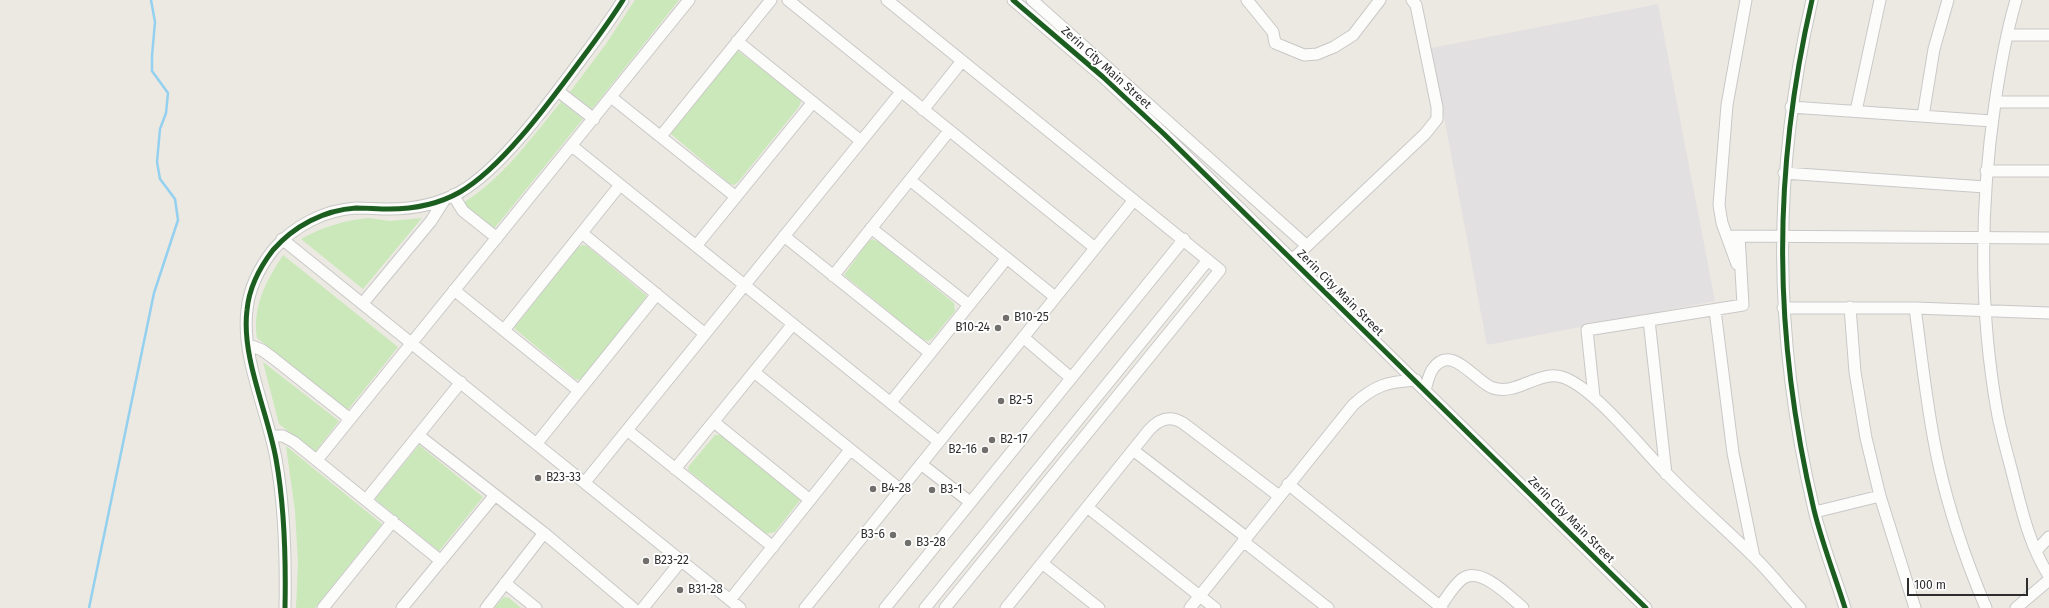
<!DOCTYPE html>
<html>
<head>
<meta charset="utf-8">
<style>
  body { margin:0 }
  #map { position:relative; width:2049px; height:608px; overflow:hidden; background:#ece9e2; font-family:"Fira Sans",sans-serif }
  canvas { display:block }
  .scale { position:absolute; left:1907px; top:578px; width:121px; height:18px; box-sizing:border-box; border:2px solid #2d2d2d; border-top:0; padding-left:5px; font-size:12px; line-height:14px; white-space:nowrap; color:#2d2d2d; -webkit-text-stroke:3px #fff; paint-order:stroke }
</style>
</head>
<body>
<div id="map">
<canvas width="2049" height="608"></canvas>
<div class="scale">100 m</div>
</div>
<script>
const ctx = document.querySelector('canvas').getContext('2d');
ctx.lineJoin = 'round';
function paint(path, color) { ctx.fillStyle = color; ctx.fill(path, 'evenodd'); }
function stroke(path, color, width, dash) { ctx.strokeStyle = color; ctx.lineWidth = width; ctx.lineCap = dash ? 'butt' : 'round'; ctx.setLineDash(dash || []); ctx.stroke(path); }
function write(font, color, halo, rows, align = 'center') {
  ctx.font = font + ' "Fira Sans",sans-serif'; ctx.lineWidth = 4; ctx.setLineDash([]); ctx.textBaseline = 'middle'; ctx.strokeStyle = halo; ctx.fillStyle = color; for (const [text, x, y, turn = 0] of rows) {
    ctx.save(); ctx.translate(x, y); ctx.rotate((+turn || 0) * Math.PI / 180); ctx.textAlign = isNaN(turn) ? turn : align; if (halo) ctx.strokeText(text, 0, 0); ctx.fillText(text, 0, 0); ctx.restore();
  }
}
paint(new Path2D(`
  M1658 4 1715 301 1487 345 1431 48Z`), '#e3e0e1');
paint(new Path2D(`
  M635 0H679L592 109 570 92 606 44Z
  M738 51 799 97 801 102 798 108 738 182 734 185 730 184 671 134V131L733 54Z
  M561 102 583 119 493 230 461 204C502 180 531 138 561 102Z
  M368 218 390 221 422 218 363 289 301 239C323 227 342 221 368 218Z
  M872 239 879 242 954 303 955 311 932 339 928 341 922 339 844 275 867 243Z
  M583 245 587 246 647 296 584 376 579 380 575 379 514 328 578 247Z
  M283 255 398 347 347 411 257 338C252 307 266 281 283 255Z
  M263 362 339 421 315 452 279 424Z
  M715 435H721L800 500 775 532 766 534 688 470 689 466Z
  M419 445 483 497 439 551 375 499Z
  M286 446 382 524 315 608H296L298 562 295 511Z
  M504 597 509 598 521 608H494Z`), '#cae8ba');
stroke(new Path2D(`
  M89 608 154 293 178 220 175 199 160 179 157 162 160 129 166 113 168 93 152 71V56L155 22 151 0`), '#94d0ef', 2.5);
const minor = new Path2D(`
  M788 0 1095 248
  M887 0 1220 270 945 608
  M1013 0 1103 77 1164 134 1646 608
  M1032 0 1306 245
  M1247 0 1273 32 1275 43 1304 55 1317 54 1334 47 1353 35 1380 0
  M1812 0C1772 174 1773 336 1814 510 1822 543 1835 576 1845 608
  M2016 0C2006 34 2000 68 1995 103 1980 206 1979 313 1998 416 2002 435 2007 453 2012 472 2021 507 2029 545 2049 576
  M2007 35H2049
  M737 41 861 141
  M558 91 594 119
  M611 97 736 197
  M1995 102H2049
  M1791 107 1992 121
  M923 110 962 61
  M1856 111 1880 0
  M1923 116 1934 49 1948 0
  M661 136 771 0
  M572 146 938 441
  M1986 171H2049
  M1784 173 1985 187
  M910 180 1055 297
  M453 195 463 211 497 238
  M871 228 969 305
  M582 233 705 334
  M784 236 930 353
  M1727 236 2049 238
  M282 239 740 608
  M696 246 813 102
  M1292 260 1425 134 1437 119V107L1416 5 1412 0
  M1737 264 1722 223 1719 205 1727 105 1746 0
  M833 276 949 131
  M454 290 579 391
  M363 303 431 221 445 199
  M1850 307 1855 372 1866 438 1880 496 1915 608
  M1783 308H1915L2049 313
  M1915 308C1922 359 1927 411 1938 461 1949 511 1966 561 1986 608
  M1715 310 1733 453 1754 557
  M1649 320 1666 474
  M504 330 620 185
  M1023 337 1071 378
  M249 345 262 350 273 358 350 419
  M754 372 901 490
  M1425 390C1427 383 1429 375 1432 370 1451 341 1475 382 1493 388 1518 396 1540 368 1565 378 1597 391 1640 447 1666 473 1694 502 1725 528 1753 556 1770 572 1784 591 1800 608
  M1594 397 1587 330 1743 305 1739 236
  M891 402 1007 258
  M714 422 810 500
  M627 430 773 547
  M418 435 544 533 633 608
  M271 436H283L294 442 441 561
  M537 443 657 294
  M1133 450 1246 537
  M317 460 689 0
  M921 464 970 502
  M675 469 793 324
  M585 482 901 92
  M1288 484 1442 608
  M366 500 461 382
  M1087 507 1215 608
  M1815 512 1880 496
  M1243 541 1328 608
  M2036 551 2049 537
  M1042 563 1099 608
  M505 583 536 608
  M730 600 850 450
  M285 608C286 558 285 509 276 459 268 413 241 357 247 310 249 288 260 267 273 250 294 226 324 210 356 208 367 208 378 209 389 209 413 209 439 204 460 192 502 168 551 100 580 61 595 41 610 21 623 0
  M323 608 393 521
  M402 608 495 495
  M486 608 544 533
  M643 608 681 561
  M805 608 1134 200
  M885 608 1184 239
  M925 608 1208 260
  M1006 608 1149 430C1159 419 1170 415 1183 423L1279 496
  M1190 608 1353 405C1375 385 1387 382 1416 380
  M1439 608C1446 599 1453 586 1462 579 1480 565 1510 597 1523 608
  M2016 608 2049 580`);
stroke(minor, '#c9c8c7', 13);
stroke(minor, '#fcfcfb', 11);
stroke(new Path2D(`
  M1013 0 1103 77 1164 134 1646 608
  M1812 0C1772 174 1773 336 1814 510 1822 543 1835 576 1845 608
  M285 608C286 558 285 509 276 459 268 413 241 357 247 310 249 288 260 267 273 250 294 226 324 210 356 208 367 208 378 209 389 209 413 209 439 204 460 192 502 168 551 100 580 61 595 41 610 21 623 0`), '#1b5e20', 5);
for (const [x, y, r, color] of [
  [1006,318,4,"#706f6c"],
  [998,328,4,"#706f6c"],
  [1001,401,4,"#706f6c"],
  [992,440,4,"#706f6c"],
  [985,450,4,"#706f6c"],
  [538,478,4,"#706f6c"],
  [873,489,4,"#706f6c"],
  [932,490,4,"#706f6c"],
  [893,535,4,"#706f6c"],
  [908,543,4,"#706f6c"],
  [646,561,4,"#706f6c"],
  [680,590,4,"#706f6c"]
]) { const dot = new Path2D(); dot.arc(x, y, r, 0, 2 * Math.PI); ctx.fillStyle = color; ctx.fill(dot); stroke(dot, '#fff', 1.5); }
write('12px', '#2d2d2d', '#fff', [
  ["Zerin City Main Street",1106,68,42],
  ["Zerin City Main Street",1340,293,45],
  ["Zerin City Main Street",1571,520,45]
]);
write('12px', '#2d2d2d', '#fff', [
  ["B10-25",1014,318],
  ["B10-24",990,328,"right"],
  ["B2-5",1009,401],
  ["B2-17",1000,440],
  ["B2-16",977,450,"right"],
  ["B23-33",546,478],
  ["B4-28",881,489],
  ["B3-1",940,490],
  ["B3-6",885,535,"right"],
  ["B3-28",916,543],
  ["B23-22",654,561],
  ["B31-28",688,590]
], 'left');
</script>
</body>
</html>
